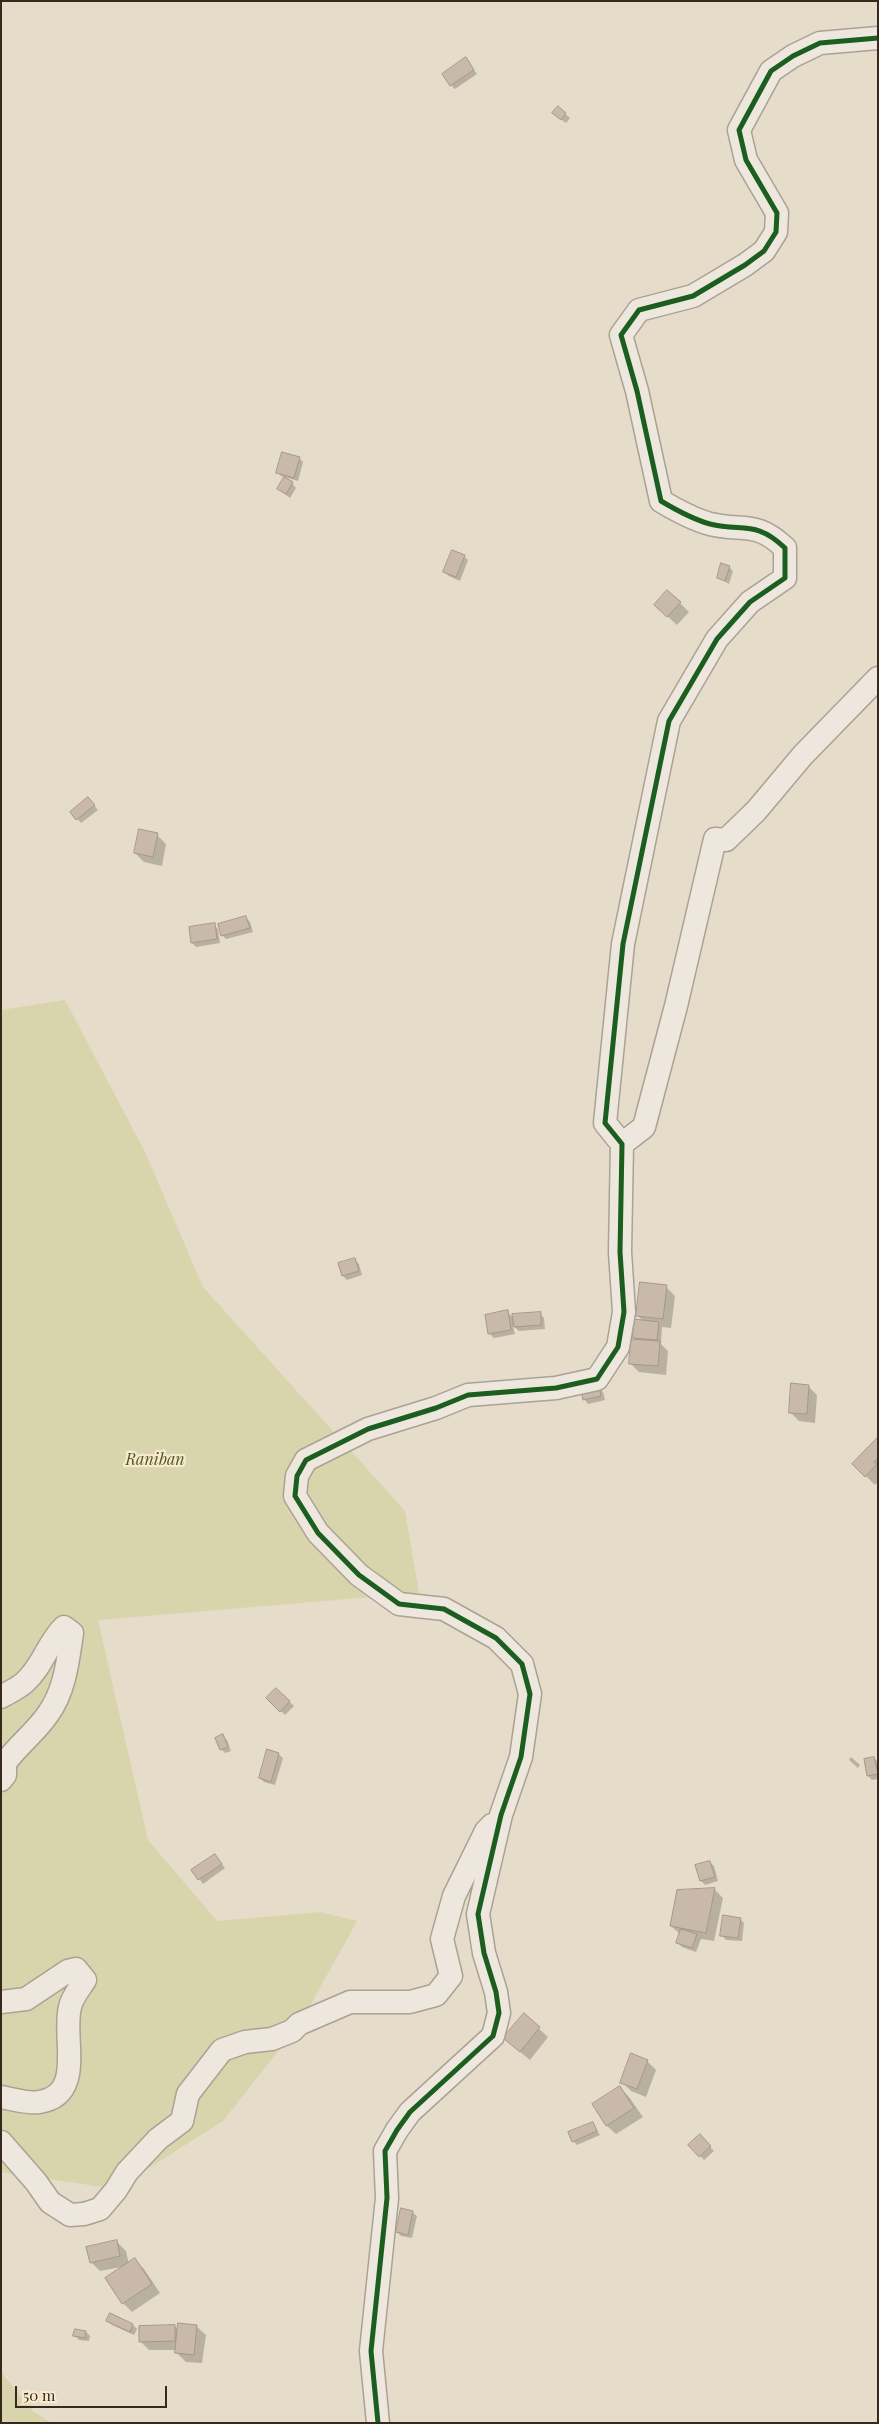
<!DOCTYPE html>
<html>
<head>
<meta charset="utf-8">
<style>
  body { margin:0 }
  #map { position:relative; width:879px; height:2424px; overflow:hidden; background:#e6dcca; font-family:"Playfair Display",serif }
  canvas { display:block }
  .frame { position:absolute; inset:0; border:2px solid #39281c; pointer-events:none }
  .scale { position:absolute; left:15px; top:2386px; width:152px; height:22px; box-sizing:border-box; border:2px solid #39281c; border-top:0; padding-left:6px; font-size:15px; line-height:18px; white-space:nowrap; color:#39281c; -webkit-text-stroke:4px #f8eacf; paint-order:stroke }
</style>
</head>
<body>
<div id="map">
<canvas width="879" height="2424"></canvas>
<div class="frame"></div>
<div class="scale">50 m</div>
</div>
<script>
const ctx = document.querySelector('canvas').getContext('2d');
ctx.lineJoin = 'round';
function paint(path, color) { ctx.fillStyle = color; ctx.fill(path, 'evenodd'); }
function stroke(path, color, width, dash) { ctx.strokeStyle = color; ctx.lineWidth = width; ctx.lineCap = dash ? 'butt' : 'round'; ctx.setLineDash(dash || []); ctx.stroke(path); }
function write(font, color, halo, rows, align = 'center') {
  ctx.font = font + ' "Playfair Display",serif'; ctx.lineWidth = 4.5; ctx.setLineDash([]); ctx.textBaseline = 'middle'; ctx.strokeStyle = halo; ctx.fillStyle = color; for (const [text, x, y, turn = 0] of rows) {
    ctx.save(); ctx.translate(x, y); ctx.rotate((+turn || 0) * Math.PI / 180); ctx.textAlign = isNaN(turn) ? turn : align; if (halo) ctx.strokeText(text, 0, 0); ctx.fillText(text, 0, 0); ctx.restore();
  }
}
paint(new Path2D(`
  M65 1000 145 1152 203 1287 405 1511 419 1593 98 1620 148 1840 217 1921 320 1912 357 1921 301 2022 223 2121 116 2189 1 2172V1010Z
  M1 2372 33 2411 51 2423H1Z`), '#d8d5ac');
paint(new Path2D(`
  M466 59 477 74 455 89 451 85Z
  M558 108 570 118 566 123 558 117Z
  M299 458 303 462 298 481 281 476 277 472Z
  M292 483 296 488 290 498 278 489Z
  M464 556 468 560 460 581 449 576 444 572Z
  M729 567 733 571 729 584 718 578Z
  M680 603 689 612 677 625 665 614Z
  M92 803 98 810 81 823 72 813Z
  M157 835 166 844 162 866 144 862 135 853Z
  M246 918 250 922 253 932 226 939 222 935Z
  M214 925 218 929 220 943 196 947 192 943Z
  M355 1260 359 1264 362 1275 347 1280 343 1276Z
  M666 1287 675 1296 671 1328 662 1327 661 1344 668 1351 666 1375 639 1372 630 1363 637 1341 634 1337 643 1321 638 1316Z
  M507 1312 514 1318 540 1314 544 1318 545 1329 519 1331 513 1326 515 1334 494 1338 489 1333Z
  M808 1386 817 1395 815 1423 799 1421 790 1412Z
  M599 1387 603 1392 605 1400 588 1404 584 1399Z
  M878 1439V1482L875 1485 863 1473Z
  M276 1689 294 1706 285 1715 268 1698Z
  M223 1736 227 1740 231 1751 225 1753 221 1749Z
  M278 1754 283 1758 275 1785 264 1782 260 1778Z
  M851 1757 860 1765 858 1768 849 1760Z
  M874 1758 878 1762V1779L872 1780 868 1776Z
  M215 1855 225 1868 203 1884 193 1870Z
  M709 1862 714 1866 718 1881 705 1885 701 1881 696 1866Z
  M714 1889 723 1898 714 1941 701 1939 696 1952 682 1947 677 1942 680 1934 671 1926Z
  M740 1919 744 1923 742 1941 726 1940 722 1935Z
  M524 2015 548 2037 530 2060 514 2047Z
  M647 2061 656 2070 646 2097 631 2091 622 2082Z
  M620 2088 629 2097 643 2117 616 2134 607 2126 594 2105Z
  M593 2123 600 2135 577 2145 573 2141Z
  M700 2136 714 2151 704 2160 690 2145Z
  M412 2212 417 2216 412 2238 401 2236 397 2232Z
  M117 2242 126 2251 129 2264 135 2260 144 2269 160 2293 132 2312 123 2303 126 2266 100 2271 91 2262Z
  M111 2314 133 2325 137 2329 134 2335 112 2325 108 2320Z
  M175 2326 179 2331 196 2326 206 2335 202 2363 186 2362 177 2353V2350H149L140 2341Z
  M86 2332 90 2336 89 2341 79 2340 75 2335Z`), '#0003');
const building = new Path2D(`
  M466 57 474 70 450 86 442 74Z
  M558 106 566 113 561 120 552 113Z
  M282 452 300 457 294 478 276 473Z
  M284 477 293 482 286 494 277 489Z
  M452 550 465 555 456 577 443 572Z
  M721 563 730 566 725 581 717 578Z
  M667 590 681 602 667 617 654 605Z
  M88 797 95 805 76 820 70 812Z
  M139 829 158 833 153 857 134 853Z
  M246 916 250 928 221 936 218 924Z
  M215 923 217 939 191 943 189 927Z
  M355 1258 359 1271 342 1276 338 1263Z
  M640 1282 667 1285 663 1319 636 1316Z
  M508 1310 511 1330 488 1334 485 1315Z
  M541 1312V1325L514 1327 512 1314Z
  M634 1319 659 1322 657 1340 633 1338Z
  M631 1339 660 1341 658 1366 629 1364Z
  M791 1383 809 1385 807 1414 789 1413Z
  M599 1386 601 1396 583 1400 581 1389Z
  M878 1437V1458L874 1462 877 1464 865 1477 852 1464Z
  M276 1688 290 1701 280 1712 266 1698Z
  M223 1734 228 1747 220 1750 215 1738Z
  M267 1749 279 1753 271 1782 259 1778Z
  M874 1757 878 1774 867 1776 864 1759Z
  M215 1854 222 1864 198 1880 191 1870Z
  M710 1861 715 1877 700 1881 695 1865Z
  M715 1888 706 1933 670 1926 677 1890Z
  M723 1915 741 1918 738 1938 720 1936Z
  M681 1929 697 1934 692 1948 676 1943Z
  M524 2013 540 2027 520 2052 503 2038Z
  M631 2053 648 2060 637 2089 620 2083Z
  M620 2086 634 2108 606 2126 592 2104Z
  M593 2122 597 2131 572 2142 568 2132Z
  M700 2134 711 2146 699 2157 688 2145Z
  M401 2208 413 2211 408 2235 396 2232Z
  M117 2240 120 2256 90 2263 86 2247Z
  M135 2258 152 2284 122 2304 105 2278Z
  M110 2313 133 2324 130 2332 106 2321Z
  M178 2323 197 2325 194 2355 175 2353Z
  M175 2325V2341L139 2342V2326Z
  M75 2329 86 2331 85 2338 73 2336Z`);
paint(building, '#c9b9ab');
stroke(building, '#a69789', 1);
const street = new Path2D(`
  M622 1144 644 1127 676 1006 715 839 726 840 756 811 803 755 878 678
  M1 1697C9 1692 19 1688 25 1682 43 1666 48 1642 64 1627L72 1633C68 1660 65 1691 48 1714 36 1732 18 1745 5 1763V1775L1 1780
  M1 2002 26 1999 68 1971 76 1969 85 1980C80 1988 72 1997 70 2007 62 2038 86 2095 39 2102 28 2104 13 2099 1 2097
  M1 2142 36 2182 50 2202 70 2215 84 2214 100 2209 116 2190 127 2172 158 2139 182 2121 188 2094 222 2050 245 2042 272 2039 292 2031 299 2024 350 2002H410L436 1995 451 1976 442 1939 454 1896 486 1831 492 1825
  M378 2423 371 2351 387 2198 385 2151 397 2130 410 2112 493 2036 499 2013 496 1992 484 1953 478 1914 501 1815 521 1757 530 1694 522 1664 496 1638 444 1609 399 1604 359 1575 318 1533 295 1496 297 1476 306 1460 368 1429 436 1408 468 1395 556 1388 597 1379 618 1347 624 1312 620 1252 622 1144 605 1123 623 944 669 721 717 639 750 602 785 578V548C756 520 743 532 710 524 692 519 676 510 661 501L637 391 621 335 639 310 693 296 745 265 764 251 776 232 777 213 746 160 739 130 771 71 793 56 820 43 878 38`);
stroke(street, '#aba194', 25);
stroke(street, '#ede7dd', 22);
stroke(new Path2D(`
  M378 2423 371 2351 387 2198 385 2151 397 2130 410 2112 493 2036 499 2013 496 1992 484 1953 478 1914 501 1815 521 1757 530 1694 522 1664 496 1638 444 1609 399 1604 359 1575 318 1533 295 1496 297 1476 306 1460 368 1429 436 1408 468 1395 556 1388 597 1379 618 1347 624 1312 620 1252 622 1144 605 1123 623 944 669 721 717 639 750 602 785 578V548C756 520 743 532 710 524 692 519 676 510 661 501L637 391 621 335 639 310 693 296 745 265 764 251 776 232 777 213 746 160 739 130 771 71 793 56 820 43 878 38`), '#1b5e20', 5);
write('italic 16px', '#4c5721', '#f8eacf', [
  ["Raniban",155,1460]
]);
</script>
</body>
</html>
